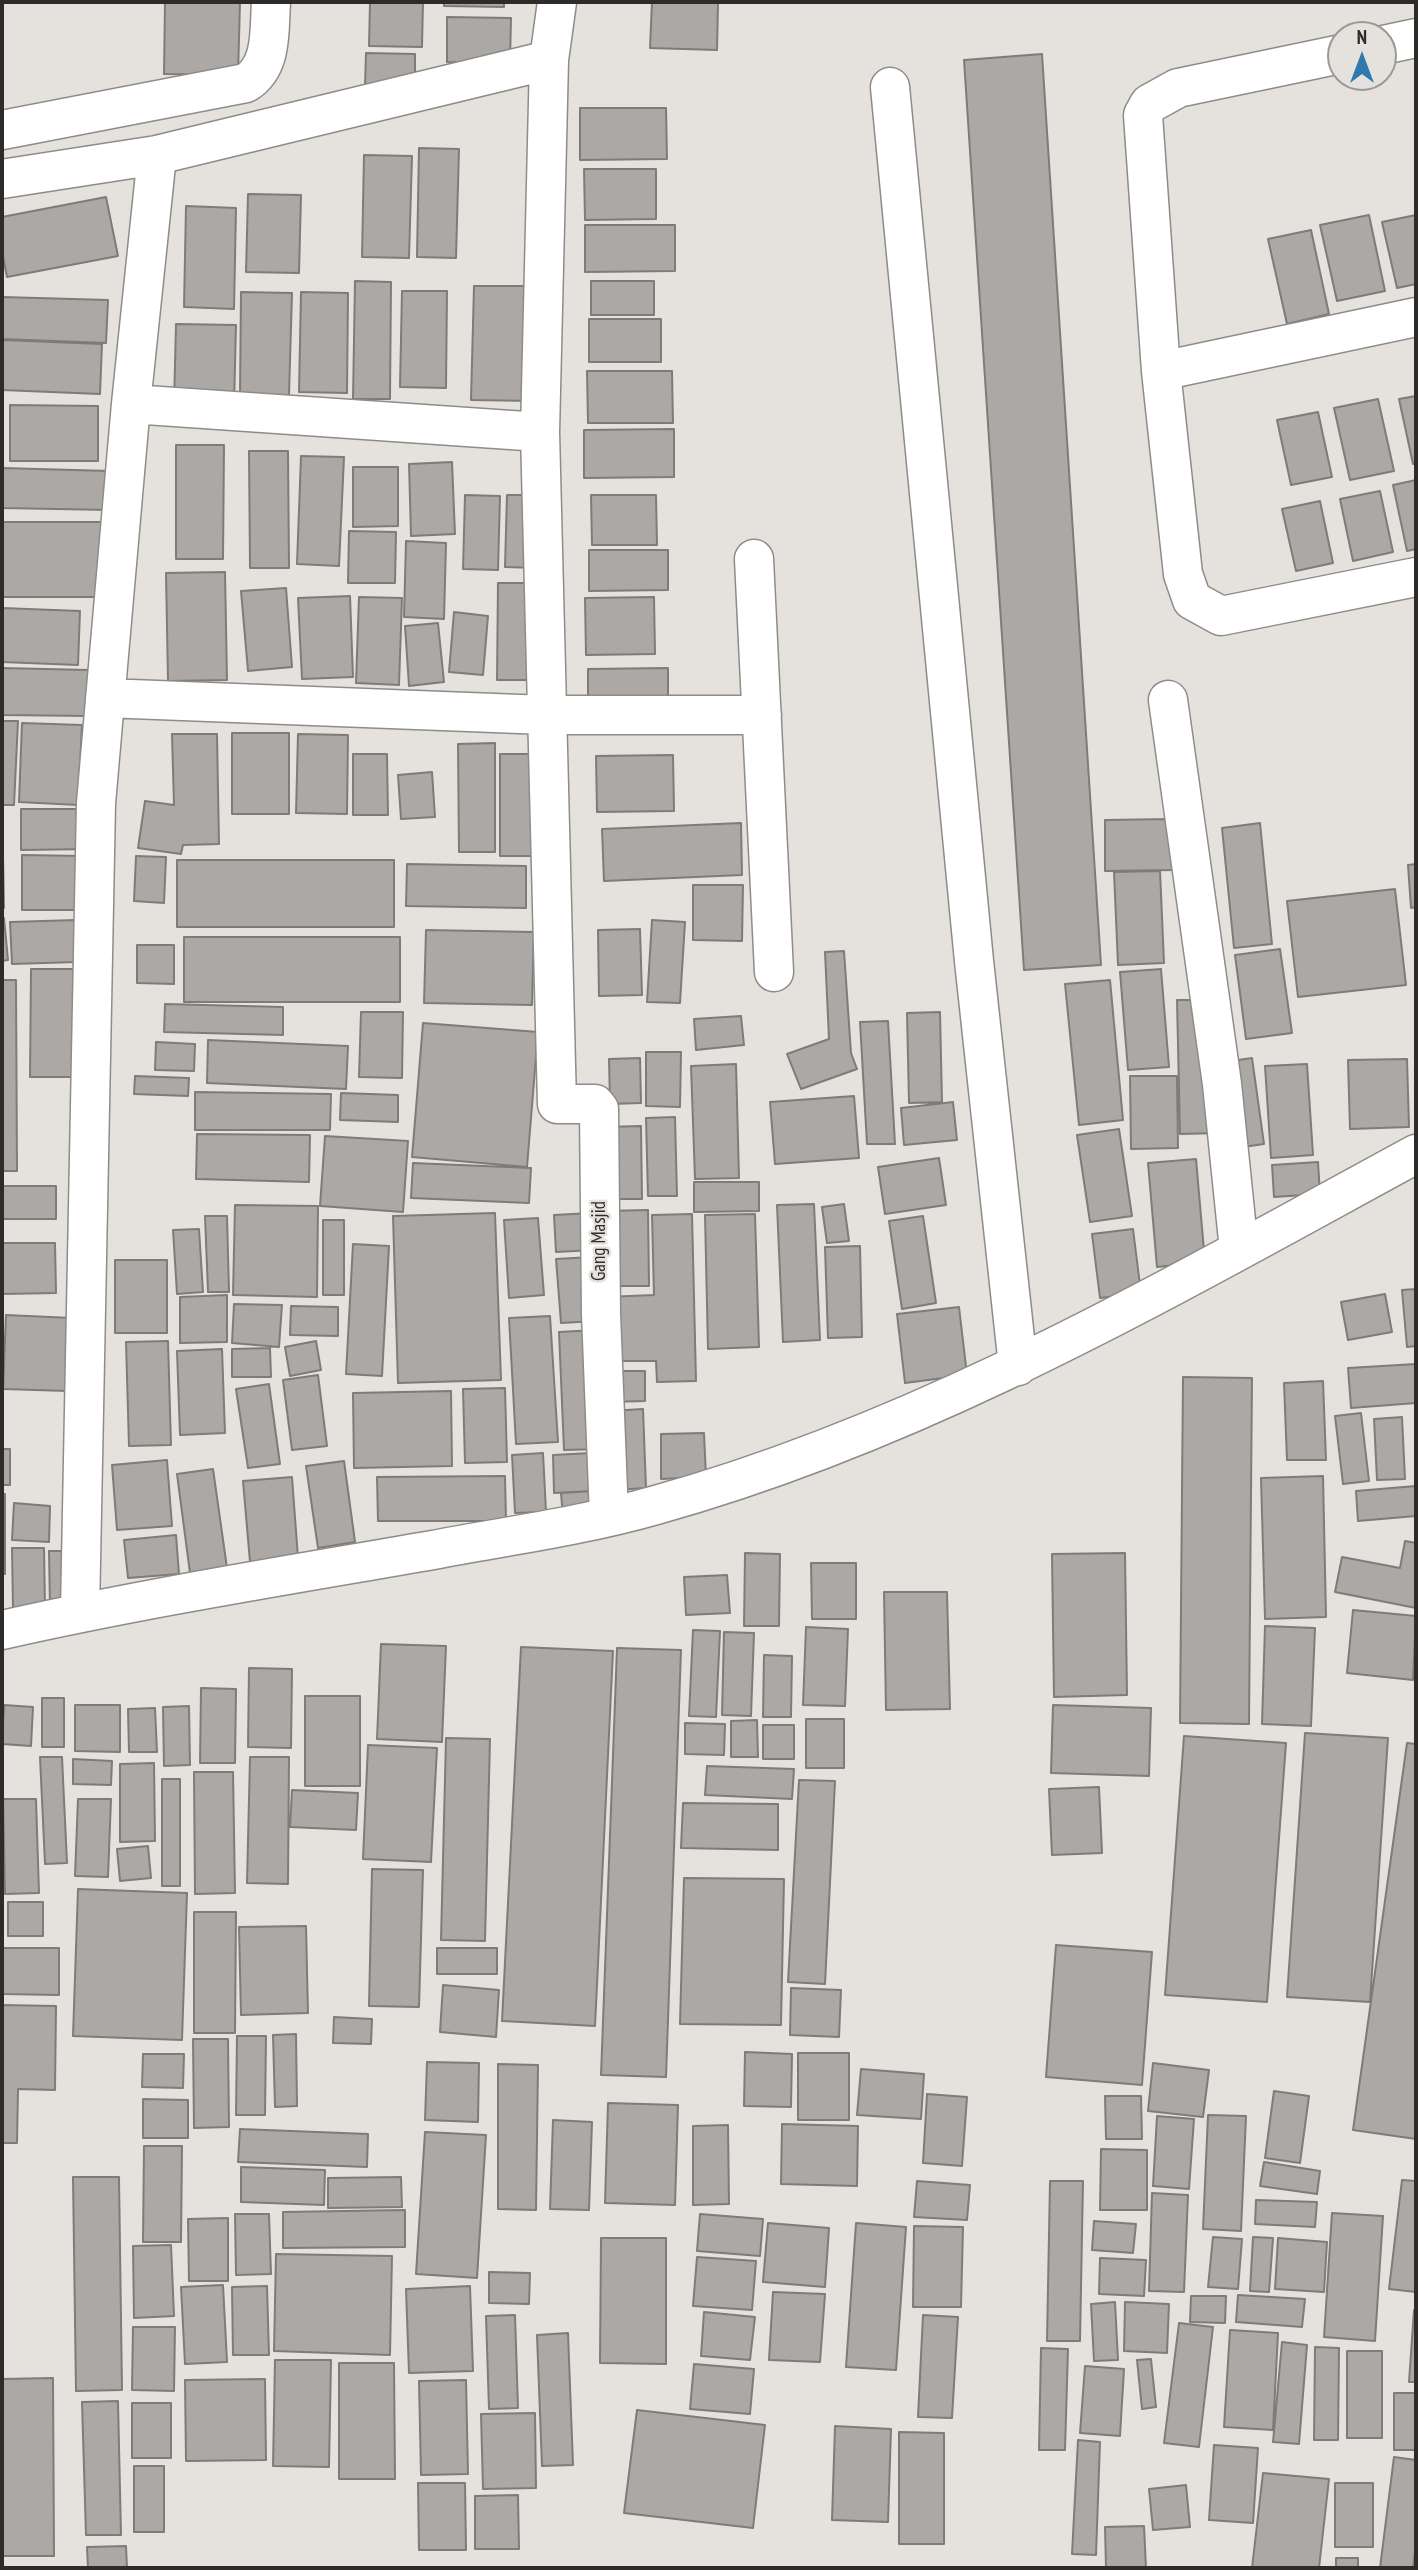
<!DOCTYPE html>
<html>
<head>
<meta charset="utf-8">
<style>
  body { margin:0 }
  #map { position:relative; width:1418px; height:2570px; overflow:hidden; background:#e5e2de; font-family:"PT Sans Narrow",sans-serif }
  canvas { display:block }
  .frame { position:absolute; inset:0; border:4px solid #2d2c2b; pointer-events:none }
  .north { position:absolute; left:1327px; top:21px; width:70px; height:70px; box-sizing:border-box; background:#e5e2de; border:2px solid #9b9996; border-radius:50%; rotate:0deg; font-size:19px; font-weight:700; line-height:28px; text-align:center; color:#2d2c2b }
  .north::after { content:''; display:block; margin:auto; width:24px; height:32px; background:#2f79ad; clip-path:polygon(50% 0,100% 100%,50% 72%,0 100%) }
</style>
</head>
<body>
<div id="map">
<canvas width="1418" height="2570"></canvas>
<div class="frame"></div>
<div class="north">N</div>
</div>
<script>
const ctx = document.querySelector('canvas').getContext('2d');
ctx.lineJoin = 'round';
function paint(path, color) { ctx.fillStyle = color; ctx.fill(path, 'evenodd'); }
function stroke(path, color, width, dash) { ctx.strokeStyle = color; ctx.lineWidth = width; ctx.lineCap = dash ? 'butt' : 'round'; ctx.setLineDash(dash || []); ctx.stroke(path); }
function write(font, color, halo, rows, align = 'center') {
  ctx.font = font + ' "PT Sans Narrow",sans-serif'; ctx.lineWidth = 5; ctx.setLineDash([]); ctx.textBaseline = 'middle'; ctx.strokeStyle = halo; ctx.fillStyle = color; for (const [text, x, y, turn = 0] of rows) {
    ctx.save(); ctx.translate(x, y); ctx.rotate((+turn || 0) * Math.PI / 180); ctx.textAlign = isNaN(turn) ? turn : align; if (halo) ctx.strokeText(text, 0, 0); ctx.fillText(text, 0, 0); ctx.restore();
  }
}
const building = new Path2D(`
  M165 2H240L238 75 164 74Z
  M370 2H423L422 47 369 46Z
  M444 2H504V7L444 6Z
  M652 2 718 3 717 50 650 48Z
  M447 17 511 18 510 63 447 62Z
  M366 53 415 54V87L365 86Z
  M1042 54 1101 965 1024 970 964 60Z
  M580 108H666L667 159 580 160Z
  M419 148 459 149 456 258 417 257Z
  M364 155 412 156 409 258 362 257Z
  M584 169H656V219L585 220Z
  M248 194 301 195 299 273 246 272Z
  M106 197 118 256 7 277 2 252V217Z
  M186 206 236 208 234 309 184 307Z
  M1369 215 1385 291 1337 301 1320 225Z
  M1416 215V284L1397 288 1382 222Z
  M585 225H675V271L585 272Z
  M1311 230 1329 314 1287 324 1268 239Z
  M355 281 391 282 390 399H353Z
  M591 281H654V315H591Z
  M474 286H535L533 401 471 400Z
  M402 291H447L446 388 400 387Z
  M241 292 292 293 289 395H240Z
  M301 292 348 293 347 393 299 392Z
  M2 297 108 300 106 343 2 339Z
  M589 319H661V362H589Z
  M176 324 236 325 234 406 174 405Z
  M2 340 102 344 100 394 2 390Z
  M587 371H672L673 423H588Z
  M1416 396V463L1413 464 1399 399Z
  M1378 399 1394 471 1350 480 1334 408Z
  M10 405 98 406V461H10Z
  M1318 412 1332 477 1291 485 1277 420Z
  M674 429V477L584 478V430Z
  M176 445H224L223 559H176Z
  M249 451H288L289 568H250Z
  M301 456 344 457 339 566 297 564Z
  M452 462 455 534 411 536 409 464Z
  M353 467H398V526L353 527Z
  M2 468 110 471V510L2 508Z
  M1416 480V549L1407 551 1393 485Z
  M1380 491 1393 552 1353 561 1340 499Z
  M465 495 500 496 498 570 463 569Z
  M507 495H538L536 568 505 567Z
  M591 495H656L657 545H592Z
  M1320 501 1333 563 1296 571 1282 509Z
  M2 522H103V597H2Z
  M349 531 396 532 395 583H348Z
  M406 541 446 543 444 619 404 617Z
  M589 550H668V590L589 591Z
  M225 572 227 680 168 681 166 573Z
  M498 583H541L540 680H497Z
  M286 588 292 667 248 671 241 591Z
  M350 596 353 677 302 679 298 598Z
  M359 597 402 598 399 685 356 683Z
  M654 597 655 654 586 655 585 598Z
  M2 608 80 611 78 665 2 662Z
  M454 612 488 616 483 675 449 672Z
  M438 623 444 682 409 686 405 626Z
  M2 668 89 670 88 716 2 715Z
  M668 668V706H588V669Z
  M2 721H18L14 805H2Z
  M22 723 82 725 78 805 19 802Z
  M232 733H289V814H232Z
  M172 734H217L219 844 183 845 181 854 138 848 145 801 174 805Z
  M298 734 348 735 347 814 296 813Z
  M495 743V852H459L458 744Z
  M353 754H387L388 815H353Z
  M500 754H544L545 856H500Z
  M673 755 674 811 597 812 596 756Z
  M432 772 435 817 401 819 398 775Z
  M21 809H92V849L21 850Z
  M1173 819 1174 870 1105 871V820Z
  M741 823 742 875 604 881 602 829Z
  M1260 823 1272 944 1234 948 1222 828Z
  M2 855H3L4 908H2Z
  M22 855 83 856 82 910H22Z
  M136 856 166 857 164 903 134 901Z
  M177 860H394V927H177Z
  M407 864 526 866V908L406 906Z
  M1416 864V907L1411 908 1408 865Z
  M1160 871 1164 963 1118 965 1114 872Z
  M693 885H743L742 941 693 940Z
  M1395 889 1406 985 1298 997 1287 901Z
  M4 918 8 960 2 961V919Z
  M76 920 77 962 12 964 10 922Z
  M652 920 685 922 680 1003 647 1002Z
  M640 929 642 995 599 996 598 930Z
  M426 930 534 932 532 1005 424 1003Z
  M184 937H400V1002H184Z
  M137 945H174V984L137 983Z
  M1280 949 1292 1033 1246 1039 1235 955Z
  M844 951 851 1053 857 1069 801 1089 787 1054 829 1039 825 952Z
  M31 969H78V1077H30Z
  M1161 969 1169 1067 1128 1070 1120 972Z
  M2 980H16L17 1171H2Z
  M1110 980 1123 1120 1079 1125 1065 984Z
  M1177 1000H1209L1219 1133 1180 1134Z
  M165 1004 283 1007V1035L164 1032Z
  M361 1012H403L402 1078 359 1077Z
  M940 1012 942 1102 909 1103 907 1013Z
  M741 1016 744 1045 696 1050 694 1019Z
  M888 1021 895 1144H867L860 1022Z
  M423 1023 538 1032 527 1167 412 1157Z
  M208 1040 348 1046 346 1089 207 1083Z
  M156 1042 195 1044 194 1071 155 1070Z
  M646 1052H681L680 1107 646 1106Z
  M640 1058 641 1103 610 1104 609 1059Z
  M1252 1058 1264 1144 1243 1147 1231 1061Z
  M1407 1059 1409 1127 1350 1129 1348 1060Z
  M736 1064 739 1178 695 1179 691 1066Z
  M1307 1064 1313 1155 1271 1158 1265 1066Z
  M135 1076 189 1078 188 1096 134 1094Z
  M1130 1076H1177L1178 1148 1131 1149Z
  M195 1092 331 1094 330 1130H195Z
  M341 1093 398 1095V1122L340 1120Z
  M854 1096 859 1158 775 1164 770 1102Z
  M953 1102 957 1140 904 1145 901 1108Z
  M675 1117 677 1196H648L646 1118Z
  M641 1126 642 1199H605V1127Z
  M1119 1129 1132 1216 1090 1222 1077 1135Z
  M197 1134 310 1135 309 1182 196 1179Z
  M325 1136 408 1141 403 1212 320 1206Z
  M939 1158 946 1205 885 1214 878 1167Z
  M1196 1159 1205 1262 1157 1267 1148 1163Z
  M1318 1162 1320 1194 1274 1197 1272 1165Z
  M413 1163 531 1168 529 1203 411 1198Z
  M694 1182H759V1211L694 1212Z
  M2 1186H56V1219H2Z
  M814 1204 820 1340 783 1342 777 1205Z
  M844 1204 849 1241 827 1243 822 1207Z
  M235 1205 318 1206 317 1297 233 1295Z
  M648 1210 649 1286H605V1211Z
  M495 1213 501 1380 398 1383 393 1216Z
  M592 1213 594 1250 556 1252 554 1215Z
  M692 1214 696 1381 657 1382 656 1361H606L605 1297 654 1295 652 1215Z
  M755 1214 759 1347 708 1349 705 1215Z
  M205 1216H227L229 1292H208Z
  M923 1216 936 1303 902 1309 889 1221Z
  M538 1218 544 1295 509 1298 504 1220Z
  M323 1220H344V1295H323Z
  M199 1229 203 1292 177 1294 173 1230Z
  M1133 1229 1141 1293 1100 1298 1092 1234Z
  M2 1243H55L56 1293 2 1294Z
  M353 1244 389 1246 382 1376 346 1374Z
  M860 1246 862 1337 828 1338 825 1247Z
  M591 1257 596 1321 561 1323 556 1259Z
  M115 1260H167V1333H115Z
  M1416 1289V1346L1407 1347 1402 1290Z
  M1385 1294 1392 1332 1348 1340 1341 1302Z
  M227 1295V1342L180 1343V1297Z
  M234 1304 282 1305 279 1347 232 1343Z
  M291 1306 338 1307V1336L290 1335Z
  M959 1307 967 1375 905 1383 897 1314Z
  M6 1315 72 1318 68 1391 3 1389Z
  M550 1316 558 1442 516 1444 509 1318Z
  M596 1330 602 1449 564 1450 559 1332Z
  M168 1341 171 1445 129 1446 126 1342Z
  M316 1341 321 1370 290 1376 285 1347Z
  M270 1348 271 1377H232V1349Z
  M222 1349 225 1433 180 1435 177 1351Z
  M1416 1364V1403L1351 1408 1348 1368Z
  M608 1371H645V1401L609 1402Z
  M318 1375 327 1446 292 1450 283 1380Z
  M1183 1377 1252 1378 1249 1724 1180 1723Z
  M1323 1381 1326 1460H1287L1284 1383Z
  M269 1384 280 1464 248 1468 236 1389Z
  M505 1388 507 1462 465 1463 463 1389Z
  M451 1391 452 1466 354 1468 353 1393Z
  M643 1409 646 1488 613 1490 610 1411Z
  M1361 1413 1369 1481 1343 1484 1335 1416Z
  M1402 1417 1405 1479 1377 1480 1374 1419Z
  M704 1433 706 1477 661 1479V1434Z
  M2 1449H10V1485H2Z
  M543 1453 546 1512 515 1513 512 1455Z
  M591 1453 593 1491 554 1493 553 1455Z
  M167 1460 172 1526 117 1530 112 1465Z
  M344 1461 355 1542 318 1548 306 1466Z
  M213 1469 227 1568 190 1573 177 1474Z
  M505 1476 506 1521H378L377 1477Z
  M1323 1476 1326 1617 1265 1619 1261 1478Z
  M292 1477 298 1558 250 1562 243 1481Z
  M1416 1486V1516L1358 1521 1356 1491Z
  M593 1491 596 1516 563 1518 561 1493Z
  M2 1494H5V1574H2Z
  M14 1503 50 1506 49 1542 12 1540Z
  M176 1535 179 1574 128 1578 124 1540Z
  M1405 1541 1416 1543V1608L1335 1592 1342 1557 1400 1568Z
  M12 1548H44L45 1607 13 1608Z
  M49 1551H67L68 1607 50 1608Z
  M745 1553 780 1554 779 1626H744Z
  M1125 1553 1127 1695 1054 1697 1052 1554Z
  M811 1563H856V1619H812Z
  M727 1575 730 1613 686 1615 684 1577Z
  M884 1592H947L950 1709 886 1710Z
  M1353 1610 1416 1616 1413 1680 1347 1673Z
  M1265 1626 1315 1628 1311 1726 1262 1724Z
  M806 1627 848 1629 845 1706 803 1705Z
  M693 1630 720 1631 716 1717 689 1716Z
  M724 1632 754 1633 751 1716 722 1715Z
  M381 1644 446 1646 442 1742 377 1739Z
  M521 1647 613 1651 595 2026 502 2021Z
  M617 1648 681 1650 666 2077 601 2075Z
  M764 1655 792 1656 791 1717H763Z
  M249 1668 292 1669 291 1748 248 1747Z
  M201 1688 236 1689 235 1763H200Z
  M305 1696H360V1786H305Z
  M42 1698H64V1747H42Z
  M4 1705 33 1707 31 1746 2 1744Z
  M75 1705H120V1752L75 1751Z
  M1053 1705 1151 1708 1149 1776 1051 1773Z
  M189 1706 190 1765 164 1766 163 1707Z
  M155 1708 157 1752H129L128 1709Z
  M806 1719H844V1768H806Z
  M757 1720 758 1757H731V1721Z
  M685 1723 725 1724 724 1755 685 1754Z
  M763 1725H794V1759H763Z
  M1305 1733 1388 1738 1370 2002 1287 1997Z
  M1184 1736 1286 1743 1267 2002 1165 1995Z
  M446 1738 490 1739 485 1941 441 1940Z
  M1407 1743 1416 1744V2139L1353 2130Z
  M368 1745 437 1748 431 1862 363 1859Z
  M40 1757H62L67 1863 45 1864Z
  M250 1757H289L288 1884 247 1883Z
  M73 1759 112 1761 111 1785 73 1784Z
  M154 1763 155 1841 120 1842V1764Z
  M707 1766 794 1769 792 1799 705 1795Z
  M194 1772H233L235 1893 195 1894Z
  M162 1779H180V1886H162Z
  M799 1780 835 1781 825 1984 788 1982Z
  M1099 1787 1102 1853 1052 1855 1049 1789Z
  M292 1790 358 1793 356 1830 290 1827Z
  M3 1799H36L39 1893 5 1894Z
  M78 1799H111L108 1877 75 1876Z
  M683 1803 778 1804V1850L681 1848Z
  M148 1846 151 1878 120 1881 117 1849Z
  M372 1869 423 1870 419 2007 369 2006Z
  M684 1878 784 1879 781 2025 680 2024Z
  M78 1889 187 1893 182 2040 73 2036Z
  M8 1902H43V1936H8Z
  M194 1912H236L235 2033H194Z
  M306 1926 308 2013 241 2015 239 1927Z
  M1056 1945 1152 1952 1142 2085 1046 2077Z
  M2 1948H59V1995L2 1994Z
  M437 1948H497V1974H437Z
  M443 1985 499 1990 496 2037 440 2032Z
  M791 1988 841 1990 839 2037 790 2035Z
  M2 2005 56 2006 55 2090 18 2089 17 2143H2Z
  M334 2017 372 2019 371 2044 333 2043Z
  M296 2034 297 2106 275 2107 273 2035Z
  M237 2036H266L265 2115H236Z
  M193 2039H228L229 2127 194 2128Z
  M745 2052 792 2054 791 2107 744 2106Z
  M798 2053H849V2120H798Z
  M143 2054H184L183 2088 142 2087Z
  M427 2062 479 2063 478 2122 425 2120Z
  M1153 2063 1209 2070 1203 2117 1148 2111Z
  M498 2064 538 2065 536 2210 498 2209Z
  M861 2069 924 2074 921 2119 857 2115Z
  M1274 2091 1309 2096 1300 2163 1265 2158Z
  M927 2094 967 2097 962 2166 923 2163Z
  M1105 2096H1141L1142 2139H1106Z
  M143 2099 188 2100V2138H143Z
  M608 2103 678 2105 675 2205 605 2203Z
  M1208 2115 1246 2116 1241 2231 1203 2229Z
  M1157 2116 1194 2119 1189 2189 1153 2186Z
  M553 2120 592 2122 589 2210 550 2209Z
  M782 2124 858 2126 857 2186 781 2184Z
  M728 2125 729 2204 693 2205V2126Z
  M240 2129 368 2134 367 2167 238 2162Z
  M425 2132 486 2135 477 2278 416 2274Z
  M144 2146H182L181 2242H143Z
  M1101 2149 1147 2150V2210H1100Z
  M1264 2162 1320 2171 1317 2194 1260 2186Z
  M241 2167 325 2170 324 2205 241 2202Z
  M73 2177H119L122 2390 76 2391Z
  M401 2177 402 2207 328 2208V2178Z
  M1402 2180 1416 2181V2292L1389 2289Z
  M917 2181 970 2185 967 2220 914 2217Z
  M1050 2181H1083L1080 2341H1047Z
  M1152 2193 1188 2195 1184 2292 1149 2291Z
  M1256 2200 1317 2202 1315 2227 1255 2224Z
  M405 2210V2247L283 2248V2212Z
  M1332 2213 1383 2216 1375 2341 1324 2337Z
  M235 2214H269L271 2274 236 2275Z
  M700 2214 763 2219 760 2256 697 2251Z
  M228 2218V2281H189L188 2219Z
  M1094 2221 1136 2224 1133 2253 1092 2250Z
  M768 2223 829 2228 825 2287 763 2282Z
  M856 2223 906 2227 896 2370 846 2367Z
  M914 2226 963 2227 961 2307H913Z
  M1213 2237 1242 2239 1238 2289 1208 2287Z
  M1253 2237 1273 2238 1269 2292 1250 2291Z
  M601 2238H666V2364L600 2363Z
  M1278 2238 1327 2242 1324 2292 1275 2289Z
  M171 2245 174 2316 134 2318 133 2246Z
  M276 2254 392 2256 390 2355 274 2351Z
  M697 2257 756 2261 752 2310 693 2306Z
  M1100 2258 1146 2260 1144 2296 1099 2294Z
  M489 2272 530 2273 529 2304 489 2303Z
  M223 2285 227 2362 185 2364 181 2287Z
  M267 2286 269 2355H233L232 2287Z
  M470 2286 473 2371 409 2373 406 2289Z
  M773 2292 825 2294 820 2362 769 2360Z
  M1238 2295 1305 2299 1302 2327 1236 2322Z
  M1191 2296H1226L1225 2323 1190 2322Z
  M1115 2302 1118 2360 1094 2361 1091 2304Z
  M1125 2302 1169 2304 1167 2353 1124 2351Z
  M1414 2310H1416V2382H1409Z
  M704 2312 755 2317 750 2360 701 2356Z
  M515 2315 518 2408 489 2409 486 2316Z
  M923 2315 958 2317 952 2418 918 2417Z
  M1179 2323 1213 2327 1199 2447 1164 2443Z
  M133 2327H175L174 2391 132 2390Z
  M1230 2330 1278 2333 1273 2430 1224 2427Z
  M568 2333 573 2465 542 2466 537 2335Z
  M1282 2342 1307 2345 1299 2444 1273 2442Z
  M1315 2347 1339 2348 1338 2440H1314Z
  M1041 2348 1068 2349 1065 2450H1039Z
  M1347 2351H1382V2438H1347Z
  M1151 2359 1156 2407 1142 2409 1137 2360Z
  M275 2360H331L329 2467 273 2466Z
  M339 2363H394L395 2479H339Z
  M694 2364 754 2369 750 2414 690 2409Z
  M1085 2366 1124 2369 1120 2436 1080 2433Z
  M53 2378 54 2556H2V2379Z
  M265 2379 266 2460 186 2461 185 2380Z
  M466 2380 468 2474 421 2475 419 2381Z
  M1394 2393H1416V2450H1394Z
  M118 2401 121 2535H86L82 2402Z
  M132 2403H171V2458H132Z
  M637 2410 765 2425 753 2528 624 2513Z
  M535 2413 536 2488 483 2489 481 2414Z
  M835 2426 891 2429 888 2522 832 2520Z
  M899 2432 944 2433V2544H899Z
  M1078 2440 1100 2442 1096 2555 1072 2554Z
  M1214 2445 1258 2448 1253 2523 1209 2520Z
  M1394 2457 1416 2460V2543L1413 2568H1380Z
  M134 2466H164V2532H134Z
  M1263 2473 1329 2479 1319 2568H1252Z
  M418 2483H465L466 2550H419Z
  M1335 2483H1373V2547H1335Z
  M1186 2485 1190 2527 1153 2530 1149 2489Z
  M518 2495 519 2549H475V2496Z
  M1144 2526 1146 2568H1106L1105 2527Z
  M126 2546 127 2568H88L87 2547Z
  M1336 2558H1358V2568H1336Z`);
paint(building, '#aba8a5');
stroke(building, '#7e7b78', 2);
const minor = new Path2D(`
  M557 2 549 60 540 432 557 1104H595L599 1109 601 1314 609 1516
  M1383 45 1416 38
  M1341 54 1178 88 1149 104 1143 115 1161 371 1183 574 1192 600 1221 616 1416 577
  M890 87 974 961 1018 1366
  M2 130 246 83C273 66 269 31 271 2
  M2 179 157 155 549 60
  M1161 371 1416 317
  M131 404 540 432
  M754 559 774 972
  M105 698 546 715H762
  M1168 700 1222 1084 1239 1250
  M80 1612 96 803 131 404 157 155
  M2 1630C144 1598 289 1575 433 1550 507 1536 583 1526 656 1505 926 1430 1171 1287 1416 1154`);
stroke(minor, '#8e8c88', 41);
stroke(minor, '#fff', 38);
write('19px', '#2d2c2b', '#e5e2de', [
  ["Gang Masjid",600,1241,-90]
]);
</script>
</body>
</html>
